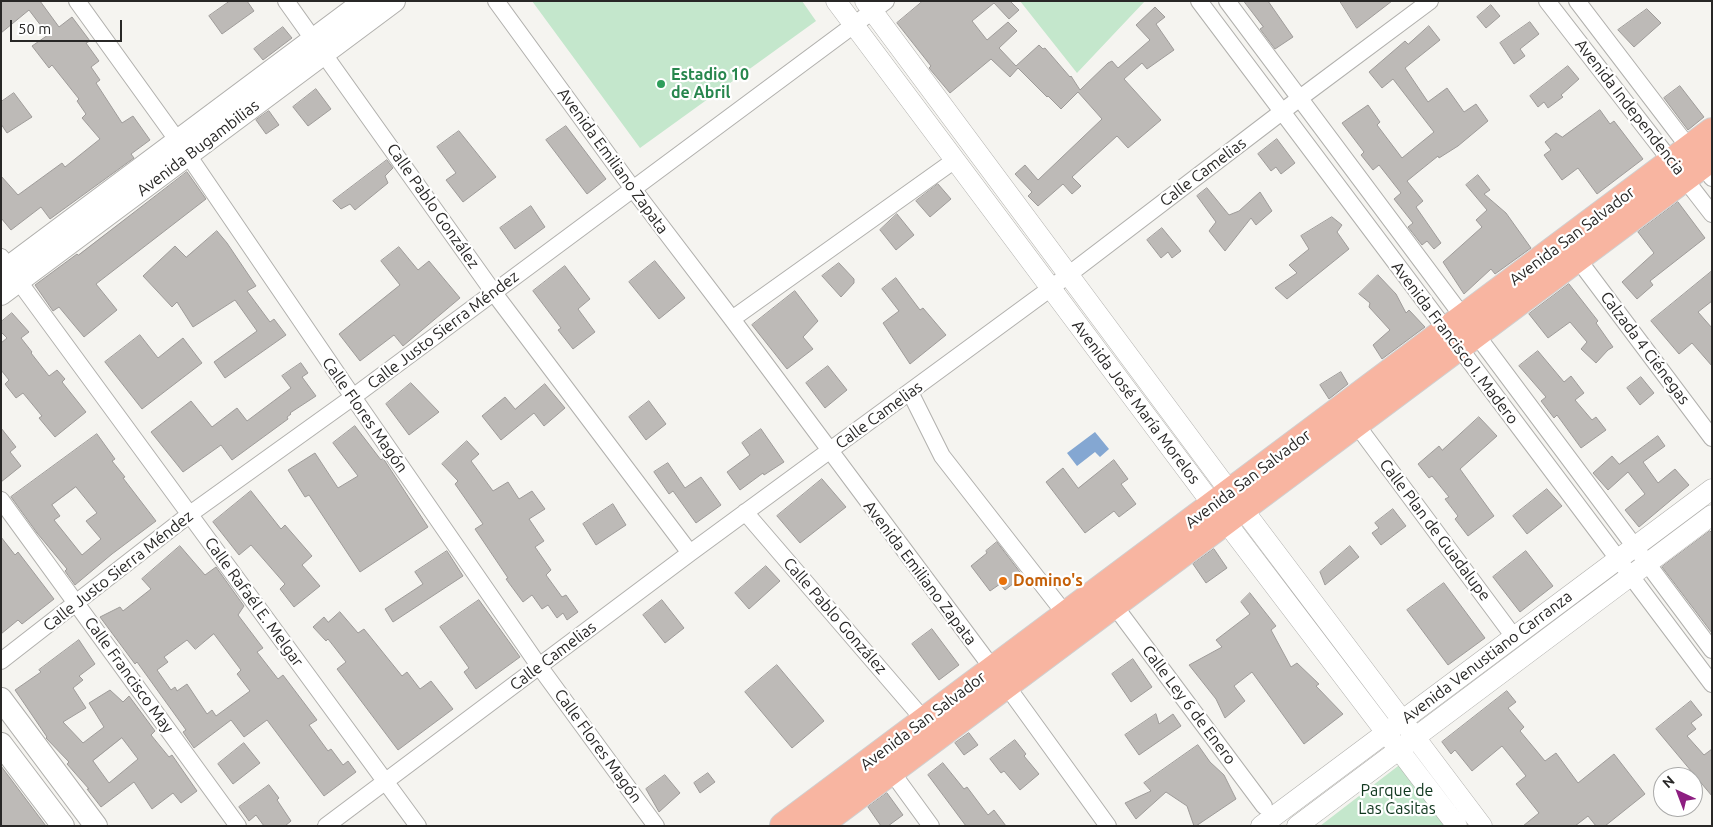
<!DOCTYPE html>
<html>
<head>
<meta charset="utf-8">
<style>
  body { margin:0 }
  #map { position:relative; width:1713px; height:827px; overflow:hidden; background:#f5f4f0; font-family:Ubuntu,sans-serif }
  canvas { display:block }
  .frame { position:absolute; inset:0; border:2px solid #282726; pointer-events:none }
  .north { position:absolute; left:1653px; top:767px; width:50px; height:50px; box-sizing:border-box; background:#fff; border:1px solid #a9a9a8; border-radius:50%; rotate:317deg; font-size:14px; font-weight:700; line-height:20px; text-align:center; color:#282726 }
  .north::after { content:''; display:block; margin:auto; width:18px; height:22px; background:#8d1e81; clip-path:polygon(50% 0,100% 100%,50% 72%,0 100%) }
  .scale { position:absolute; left:10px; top:20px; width:112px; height:22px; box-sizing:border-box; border:2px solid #282726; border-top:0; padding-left:6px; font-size:15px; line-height:18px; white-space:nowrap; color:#282726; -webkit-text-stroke:4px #fff; paint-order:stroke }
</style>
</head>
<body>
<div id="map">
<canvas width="1713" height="827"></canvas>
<div class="frame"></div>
<div class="north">N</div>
<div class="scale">50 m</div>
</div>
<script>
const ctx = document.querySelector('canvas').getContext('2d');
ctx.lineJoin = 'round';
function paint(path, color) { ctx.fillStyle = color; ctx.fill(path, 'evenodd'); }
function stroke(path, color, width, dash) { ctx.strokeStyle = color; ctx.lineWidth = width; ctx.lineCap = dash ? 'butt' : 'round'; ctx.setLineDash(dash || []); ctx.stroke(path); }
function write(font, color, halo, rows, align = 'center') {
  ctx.font = font + ' Ubuntu,sans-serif'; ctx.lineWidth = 4.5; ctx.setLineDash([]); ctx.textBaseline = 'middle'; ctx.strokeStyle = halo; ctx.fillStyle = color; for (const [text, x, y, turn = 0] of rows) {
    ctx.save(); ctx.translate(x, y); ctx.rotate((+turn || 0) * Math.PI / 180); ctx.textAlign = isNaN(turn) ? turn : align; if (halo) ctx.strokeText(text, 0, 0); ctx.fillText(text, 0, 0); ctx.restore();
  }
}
paint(new Path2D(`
  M532 1H802L816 21 640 148Z
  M1020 1H1145L1077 73Z
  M1402 763 1448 826H1320Z`), '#c4e7cc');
paint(new Path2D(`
  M1095 432 1109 449 1100 457 1095 452 1077 466 1067 453Z`), '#84a7d2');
const building = new Path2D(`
  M1 1H40L59 27 72 17 90 41 86 43 99 61 91 67 100 80 96 83 122 123 133 116 150 140 131 154 134 158 50 219 41 207 11 230 1 218V176L18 195 62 163 65 167 100 139 82 118 86 114 77 101 79 99 52 65 49 68 32 46 48 35 29 10 1 33Z
  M230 1H247L254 11 222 34 209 16Z
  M923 1H1010L1019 10 1009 19 994 3 972 21 987 40 1008 22 1017 31 999 48 1016 66 1039 45 1043 49 1045 48 1070 77 1071 76 1080 90 1108 63 1112 61 1118 68 1150 40 1136 25 1155 7 1165 17 1156 24 1174 50 1147 69 1142 63 1124 79 1161 120 1128 148 1117 136 1072 177 1081 186 1072 194 1063 184 1038 206 1028 196 1032 192 1015 174 1025 165 1038 180 1102 119 1078 92 1061 109 1048 96 1047 97 1018 68 1010 77 991 59 950 93 934 74 929 68 931 66 897 23Z
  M1244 1H1268L1293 37 1275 49 1260 29 1263 27Z
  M1340 1H1392L1357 28Z
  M1491 5 1500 16 1486 28 1477 17Z
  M1647 9 1661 23 1634 47 1618 30Z
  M1530 22 1539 34 1520 49 1525 56 1514 64 1500 43Z
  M1429 26 1440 40 1405 68 1428 102 1447 88 1464 112 1476 104 1488 121 1458 146 1439 158 1438 156 1407 181 1423 201 1416 207 1441 243 1434 249 1427 241 1422 245 1408 227 1413 223 1394 199 1401 193 1379 165 1373 170 1361 155 1364 152 1342 123 1368 105 1380 122 1377 125 1402 158 1434 132 1393 79 1382 88 1369 72 1405 41 1408 44Z
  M283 27 292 38 263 60 254 49Z
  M1568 66 1579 79 1561 95 1563 97 1548 108 1544 102 1538 107 1530 96Z
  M1680 86 1704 117 1688 130 1664 98Z
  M316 89 331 109 308 126 293 107Z
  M14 93 32 117 7 133 1 124V102Z
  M1600 110 1610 124 1614 121 1643 159 1597 194 1578 168 1562 180 1544 155 1551 150 1545 142 1556 133 1562 137Z
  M269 111 279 125 266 134 256 120Z
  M566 126 606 179 587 194 546 140Z
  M459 131 496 177 463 202 446 180 456 173 437 147Z
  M1277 139 1295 163 1281 174 1276 167 1271 171 1258 154Z
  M387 160 393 168 385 176 388 183 355 210 350 204 341 209 333 201Z
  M187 172 206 199 96 284 117 310 84 337 59 307 53 311 35 285 77 254 78 255Z
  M1478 175 1490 190 1484 194 1506 213 1531 248 1495 274 1491 269 1464 294 1443 262 1482 227 1476 220 1487 210 1466 185Z
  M938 184 951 199 930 217 916 201Z
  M1207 188 1229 215 1239 211 1260 192 1272 211 1256 225 1251 218 1225 251 1209 231 1216 222 1197 196Z
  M1678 202 1705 238 1650 281 1653 285 1637 299 1622 282 1654 253 1638 232Z
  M531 206 545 227 515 249 500 228Z
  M897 214 914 235 896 250 880 230Z
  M1332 217 1342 225 1337 232 1349 249 1287 299 1275 288 1297 273 1289 265 1309 249 1301 236Z
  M1162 228 1181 251 1172 258 1168 252 1161 258 1147 240Z
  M217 231 227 243 256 286 247 291 270 322 274 319 286 335 225 378 214 362 257 331 235 300 193 327 177 302 172 307 143 276 175 246 186 257Z
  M399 247 418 270 429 261 460 298 403 346 394 335 360 361 339 334 400 285 381 261Z
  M655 261 685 298 659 319 629 282Z
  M839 263 854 279V283L841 297 822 276Z
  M565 266 590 299 578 309 595 332 573 349 558 330 561 328 533 291Z
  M1712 271V301L1698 312 1712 328V366L1692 343 1679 354 1651 321Z
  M1378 275 1396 294 1406 313 1409 310 1425 327 1382 359 1373 345 1390 330 1369 307 1370 303 1359 294Z
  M896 278 920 310 923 308 946 335 910 364 883 323 899 311 882 289Z
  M1569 284 1598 321 1596 323 1613 347 1608 350 1596 363 1581 349 1587 342 1570 322 1548 338 1529 314Z
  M795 291 818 321 803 337 813 349 787 369 752 325Z
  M12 313 29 332 21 338 32 352 31 353 49 376 57 370 65 379 62 382 86 412 55 437 39 418 42 416 23 393 16 398 5 384 9 380 1 370V343L7 338 1 332V322Z
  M140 335 158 358 183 338 202 363 142 409 105 362Z
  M1538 351 1564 382 1571 376 1584 393 1575 400 1592 420 1596 417 1606 430 1581 448 1557 415 1554 418 1541 401 1546 397 1519 366Z
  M301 363 308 373 302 377 316 396 290 413 291 414 287 417 288 419 232 460 221 445 183 472 151 432 191 401 212 427 237 408 247 421 291 388 282 376Z
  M828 366 847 390 825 408 806 383Z
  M1341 372 1348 384 1329 399 1320 385Z
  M1641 377 1654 393 1640 405 1627 388Z
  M411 383 439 412 409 435 386 404Z
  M545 384 565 408 544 426 534 413 501 440 482 416 505 397 515 409Z
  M649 401 666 424 646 440 629 417Z
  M1479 417 1497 436 1460 469 1494 516 1468 536 1455 519 1458 516 1445 499 1449 497 1432 476 1429 478 1418 464 1439 446 1442 450Z
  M355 426 381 460 383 458 428 527 360 572 309 495 305 497 288 470 315 453 338 488 358 476 333 443Z
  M1 428 16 447 10 452 21 466 1 482Z
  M761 429 784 462 764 475 763 473 740 490 727 472 750 455 742 443Z
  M97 434 115 459 112 461 125 477 123 478 156 521 112 554 75 585 65 571 67 569 37 533 11 497ZM76 487 97 513 86 521 101 539 82 555 54 520 60 516 52 505Z
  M1658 436 1665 446 1643 462 1658 483 1675 469 1689 485 1639 527 1625 510 1645 494 1628 472 1608 490 1593 473 1612 456 1619 464Z
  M467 441 479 454 471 461 493 491 508 482 519 499 532 491 545 509 529 519 544 541 535 547 551 570 546 575 562 597 566 595 578 612 567 620 563 613 557 618 548 605 542 609 532 595 523 602 506 579 508 578 475 529 483 524 455 484 458 481 442 464Z
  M1114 460 1128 479 1121 484 1136 504 1119 517 1114 511 1085 533 1046 482 1063 468 1078 488Z
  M668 463 685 488 701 477 721 505 696 523 673 491 669 494 654 472Z
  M822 479 846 507 800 543 777 516Z
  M1547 489 1562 506 1527 534 1513 516Z
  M251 491 281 529 285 525 312 556 302 565 320 586 294 607 280 589 285 584 251 545 239 555 213 522Z
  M613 504 626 525 596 545 583 524Z
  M1393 509 1406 526 1381 545 1372 533 1379 528 1375 523Z
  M1710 531 1712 533V633L1662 567Z
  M1 537 15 555 18 552 54 599 22 624 18 620 1 634Z
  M997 542 1023 576 1005 590 1000 584 990 591 971 566 987 553 986 551Z
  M180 546 205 575 216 567 244 606 238 615 263 648 257 652 278 679 283 675 317 720 309 725 328 751 331 749 343 765 348 761 356 772 324 796 267 720 244 737 231 720 194 748 183 732 186 730 137 662 135 664 100 617 120 607 123 611 151 589 142 579ZM214 634 241 670 237 674 250 691 216 716 212 710 207 714 187 684 177 691 175 687 171 690 157 670 168 662 164 657 187 640 195 649Z
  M1350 546 1359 557 1325 585 1320 572Z
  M1214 549 1227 568 1206 583 1193 564Z
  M447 551 463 576 393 622 385 609 423 584 415 572Z
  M1526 551 1553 586 1520 612 1493 577Z
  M766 566 780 581 749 609 735 593Z
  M1444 583 1485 638 1448 665 1407 610Z
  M1250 593 1276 626 1271 630 1291 667 1297 663 1319 684 1316 686 1343 714 1304 744 1252 672 1234 686 1245 701 1225 718 1216 699 1189 665 1222 647 1216 640 1250 614 1241 602Z
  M479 600 520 657 476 689 464 672 469 668 440 627Z
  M662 600 684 628 665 643 643 615Z
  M340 612 358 633 364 629 402 676 407 672 420 689 431 681 453 709 398 750 337 669 346 662 328 639 326 641 313 627 324 617 328 622Z
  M932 629 959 665 939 680 912 644Z
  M79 640 95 664 79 676 83 680 73 688 86 708 63 722 83 743 104 727 89 703 110 690 123 702 129 696 155 731 151 735 169 757 172 755 197 791 181 803 173 793 152 809 134 782 101 807 87 789H89L67 764 69 762 46 738 47 737 15 690 41 672 39 670ZM122 738 138 759 109 783 93 761Z
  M1133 659 1152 687 1131 702 1112 674Z
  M777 665 824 721 792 748 745 692Z
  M1507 691 1516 702 1508 708 1524 727 1520 731 1545 761 1556 753 1578 783 1614 754 1645 794 1605 826H1596L1588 816 1575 826H1523L1539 813 1516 784 1526 776 1502 746 1472 771 1455 750 1451 754 1442 742Z
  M1691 701 1702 715 1691 723 1696 729 1687 736 1704 755 1712 749V796L1656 729Z
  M1156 714 1159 724 1173 714 1181 726 1139 755 1125 735Z
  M969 733 978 745 964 755 955 743Z
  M1015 740 1026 754 1024 756 1039 774 1020 790 1004 771 1001 773 990 759Z
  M244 743 260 763 233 784 218 764Z
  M1198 745 1210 762 1224 775 1236 799 1196 826H1194L1187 806 1166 792 1136 819 1125 803 1151 791 1144 783Z
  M943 763 964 789 967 787 988 815 994 810 1006 826H966L928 775Z
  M1 766 46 826H1Z
  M708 773 715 782 700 793 694 783Z
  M665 775 680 793 659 812 646 789Z
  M269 785 279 798 277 800 291 821 285 826H264L256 815 249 821 239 807Z
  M887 793 903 815 888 826H881L868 807Z`);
paint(building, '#bdbab7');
stroke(building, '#9e9b99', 1);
const minor = new Path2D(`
  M77 1 188 155 353 397 539 666 656 826
  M286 1 494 293 690 553
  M496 1 633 189 732 319 993 669 1006 685 1108 826
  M1199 1 1712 684
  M1227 1 1712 650
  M1547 1 1712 214
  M1577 1 1712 178
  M1 257 418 826
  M1577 258 1712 438
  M732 319 955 160
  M910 392 942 456 1066 615
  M1356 424 1514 637
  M1 500 238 826
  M745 512 924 720
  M1114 605 1264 806
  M1 661 190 514 353 397 886 1
  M891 771 931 826
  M326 826 690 553 1051 288 1300 98 1430 1`);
const tertiary = new Path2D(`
  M836 1 1213 505 1457 826
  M865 1 1230 492 1482 826
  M1261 826 1712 489
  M1297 826 1712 515`);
const secondary = new Path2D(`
  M1 273 365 1
  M1 294 394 1
  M1 699 96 826
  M1 744 63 826`);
const primary = new Path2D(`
  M783 826 1712 131
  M818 826 1712 158`);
stroke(minor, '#b1b0ad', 18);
stroke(tertiary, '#b1b0ad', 21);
stroke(secondary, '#b1b0ad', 24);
stroke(primary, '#d0cfcf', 28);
stroke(minor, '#fff', 16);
stroke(tertiary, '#fff', 20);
stroke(secondary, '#fff', 22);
stroke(primary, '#f8b5a1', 26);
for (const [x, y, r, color] of [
  [661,84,5,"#2e9e5b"],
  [1003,581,5,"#e8710a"]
]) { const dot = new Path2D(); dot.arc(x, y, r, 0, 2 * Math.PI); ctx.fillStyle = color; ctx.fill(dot); stroke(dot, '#fff', 2); }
write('bold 16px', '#27864d', '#fff', [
  ["Estadio 10",671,75],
  ["de Abril",671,93]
], 'left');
write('16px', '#282726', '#fff', [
  ["Avenida Independencia",1630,107,52],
  ["Avenida Bugambilias",198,148,-37],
  ["Avenida Emiliano Zapata",613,161,54],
  ["Calle Camelias",1203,172,-37],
  ["Calle Pablo González",433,206,55],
  ["Avenida San Salvador",1572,236,-37],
  ["Calle Justo Sierra Méndez",443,330,-37],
  ["Avenida Francisco I. Madero",1455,343,53],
  ["Calzada 4 Ciénegas",1645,348,53],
  ["Avenida José María Morelos",1136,402,53],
  ["Calle Flores Magón",365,415,55],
  ["Calle Camelias",879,415,-36],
  ["Avenida San Salvador",1248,479,-37],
  ["Calle Plan de Guadalupe",1435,530,53],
  ["Calle Justo Sierra Méndez",118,571,-38],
  ["Avenida Emiliano Zapata",920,573,53],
  ["Calle Rafaél E. Melgar",254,602,54],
  ["Calle Pablo González",835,616,49],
  ["Calle Camelias",553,656,-37],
  ["Avenida Venustiano Carranza",1487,657,-37],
  ["Calle Francisco May",129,675,54],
  ["Calle Ley 6 de Enero",1189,705,53],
  ["Avenida San Salvador",923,721,-37],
  ["Calle Flores Magón",598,746,54]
]);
write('bold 16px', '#c56008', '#fff', [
  ["Domino's",1013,581]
], 'left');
write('16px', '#0e351c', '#fff', [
  ["Parque de",1397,791],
  ["Las Casitas",1397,809]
]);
</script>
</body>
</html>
